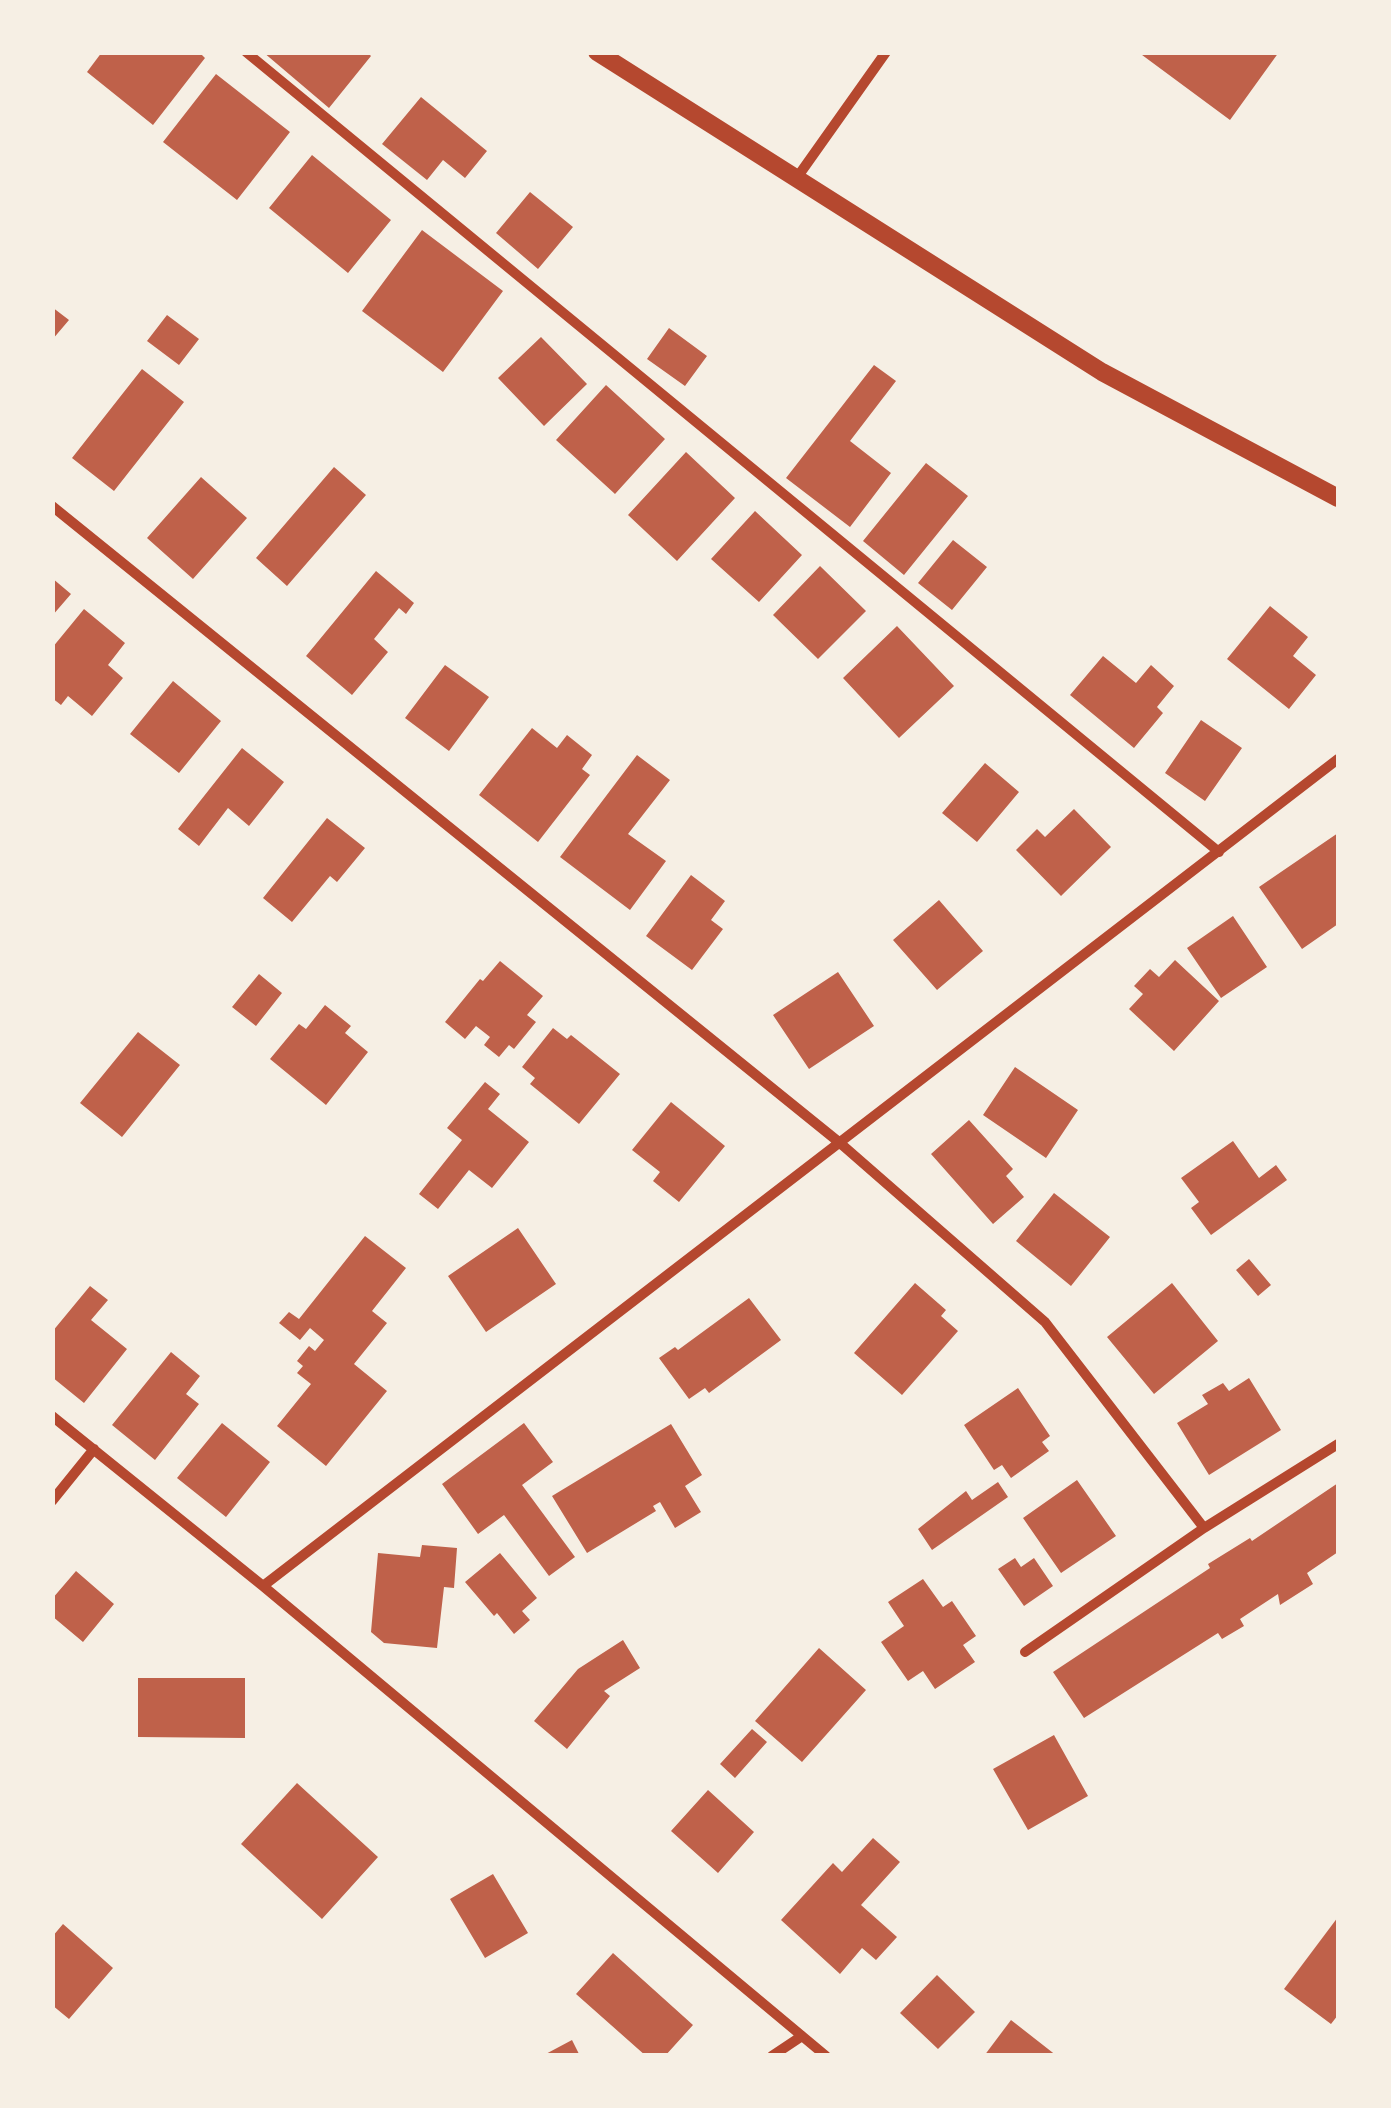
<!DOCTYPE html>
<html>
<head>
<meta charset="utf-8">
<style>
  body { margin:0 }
  #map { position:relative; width:1391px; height:2108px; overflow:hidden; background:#f6efe4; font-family:Signika,sans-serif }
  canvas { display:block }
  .frame { position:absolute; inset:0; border:55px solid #f6efe4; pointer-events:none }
</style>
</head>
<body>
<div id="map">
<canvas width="1391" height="2108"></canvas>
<div class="frame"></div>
</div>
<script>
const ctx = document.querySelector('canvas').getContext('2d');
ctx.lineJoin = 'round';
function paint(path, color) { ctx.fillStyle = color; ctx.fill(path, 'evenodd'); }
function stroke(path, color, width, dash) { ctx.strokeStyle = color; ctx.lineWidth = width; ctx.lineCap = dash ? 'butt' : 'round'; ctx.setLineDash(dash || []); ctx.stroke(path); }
paint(new Path2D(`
  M102 52H199L205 58 153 125 87 72Z
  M263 52H367L371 56 329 108Z
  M1138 52H1279L1230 120Z
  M216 74 290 132 237 200 163 142Z
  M421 97 487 151 465 178 443 160 427 180 382 144Z
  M312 155 391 220 348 273 269 208Z
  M530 192 573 227 538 269 496 233Z
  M422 230 503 291 443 372 362 311Z
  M52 307 69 320 52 340Z
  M167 315 199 339 179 365 147 341Z
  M669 328 707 356 685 386 647 359Z
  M541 337 587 384 544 426 498 378Z
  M874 365 896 381 850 441 891 473 850 527 786 478Z
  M142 369 184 402 114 491 72 458Z
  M606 385 665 439 615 494 556 440Z
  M686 452 735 498 677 561 628 515Z
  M926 463 968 496 904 575 863 541Z
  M334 467 366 495 287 586 256 558Z
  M201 477 247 518 193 579 147 538Z
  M755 511 802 555 759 602 711 559Z
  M953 540 987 567 952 610 918 583Z
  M820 566 866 611 818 659 773 615Z
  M376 571 414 603 406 614 399 608 374 639 388 652 352 695 306 656Z
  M52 578 71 594 52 616Z
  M1270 606 1308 637 1293 656 1316 675 1289 709 1227 659Z
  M84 609 125 643 108 665 123 678 92 716 68 696 61 705 52 698V648Z
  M897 626 954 686 899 738 843 678Z
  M1103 656 1136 683 1151 665 1174 686 1157 707 1163 713 1134 748 1070 695Z
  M445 665 489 697 449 751 405 718Z
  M173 681 221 721 179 773 130 734Z
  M1201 720 1242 748 1205 801 1165 773Z
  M532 728 557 748 567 735 592 755 582 769 590 775 538 842 479 795Z
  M242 748 284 782 249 826 228 808 199 846 178 829Z
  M637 755 670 780 628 834 666 861 630 910 560 857Z
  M985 763 1019 792 977 842 942 813Z
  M1074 809 1111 847 1061 896 1016 850 1037 829 1045 837Z
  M327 818 365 848 337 882 330 876 292 922 263 898Z
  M1338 833V924L1302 949 1259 887Z
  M691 875 725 901 711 920 723 929 692 970 646 936Z
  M939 900 983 951 937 990 893 940Z
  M1233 916 1267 967 1221 998 1187 948Z
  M1175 960 1219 1001 1174 1051 1129 1009 1143 994 1134 986 1150 969 1159 977Z
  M500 961 543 996 527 1015 536 1022 514 1049 509 1045 499 1057 484 1045 490 1037 476 1026 465 1039 445 1022 480 979 483 981Z
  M838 972 874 1026 809 1069 773 1015Z
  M259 974 282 993 256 1026 232 1007Z
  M325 1005 351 1026 345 1033 368 1052 326 1105 270 1059 299 1024 306 1029Z
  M553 1028 567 1039 571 1035 620 1074 579 1124 530 1084 535 1078 522 1067Z
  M138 1032 180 1065 122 1137 80 1103Z
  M1015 1067 1078 1110 1046 1158 983 1115Z
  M485 1082 500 1094 488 1109 529 1142 492 1188 469 1170 438 1209 419 1194 462 1140 447 1128Z
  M671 1102 725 1146 679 1202 653 1181 660 1172 632 1150Z
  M969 1120 1013 1169 1006 1176 1024 1197 993 1224 931 1154Z
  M1233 1141 1259 1178 1276 1165 1287 1180 1211 1235 1191 1208 1199 1202 1181 1178Z
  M1054 1193 1110 1237 1071 1286 1016 1241Z
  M518 1228 556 1284 486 1332 448 1276Z
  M365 1236 406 1268 372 1311 387 1323 354 1364 387 1391 326 1466 277 1426 311 1384 297 1373 303 1366 297 1361 309 1346 315 1351 324 1340 310 1328 300 1340 279 1323 289 1312 299 1319Z
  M1249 1259 1271 1285 1258 1296 1236 1270Z
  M915 1283 946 1310 941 1316 958 1331 902 1395 854 1353Z
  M1172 1283 1218 1341 1154 1394 1107 1337Z
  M90 1286 108 1300 91 1320 127 1349 84 1403 52 1377V1332Z
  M749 1298 781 1340 709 1393 705 1388 689 1399 659 1358 675 1347 678 1350Z
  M171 1352 200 1376 186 1394 199 1404 155 1460 112 1425Z
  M1249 1378 1281 1430 1209 1475 1177 1423 1208 1404 1202 1395 1223 1383 1229 1391Z
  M1018 1388 1050 1436 1042 1442 1049 1451 1011 1478 1002 1465 994 1470 964 1425Z
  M222 1423 270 1462 226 1517 177 1478Z
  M524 1423 553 1462 522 1485 575 1557 549 1576 504 1515 478 1534 442 1484Z
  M671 1424 702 1475 685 1486 701 1512 675 1528 660 1502 653 1506 656 1511 587 1553 552 1496Z
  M1077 1480 1116 1536 1061 1573 1023 1518Z
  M998 1482 1008 1497 932 1550 918 1529 966 1491 972 1500Z
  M1338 1483V1552L1307 1573 1313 1584 1280 1605 1278 1594 1240 1619 1244 1626 1222 1639 1218 1633 1084 1718 1053 1672 1210 1568 1208 1564 1250 1538 1252 1541Z
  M422 1545 457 1548 454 1588 444 1587 437 1648 384 1643 371 1632 378 1553 420 1557Z
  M500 1553 537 1598 522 1611 530 1620 514 1634 497 1613 494 1616 465 1582Z
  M1015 1558 1021 1567 1034 1558 1053 1586 1024 1606 998 1569Z
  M76 1571 114 1604 83 1642 52 1616V1599Z
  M923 1579 943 1607 952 1601 976 1636 963 1645 975 1662 935 1689 923 1671 908 1681 881 1642 904 1626 888 1602Z
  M623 1640 640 1668 604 1691 610 1696 567 1749 534 1721 578 1669Z
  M819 1648 866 1690 802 1762 755 1721Z
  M138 1678H245V1738L138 1737Z
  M752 1729 767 1742 735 1778 720 1764Z
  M1054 1735 1088 1796 1028 1830 993 1769Z
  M297 1783 378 1857 322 1919 241 1844Z
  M708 1790 754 1832 718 1873 671 1831Z
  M873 1838 900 1862 861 1905 897 1937 876 1960 862 1948 840 1974 781 1920 833 1863 842 1872Z
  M493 1874 528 1933 485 1958 450 1899Z
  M1338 1917V2015L1331 2024 1284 1989Z
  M63 1924 113 1968 69 2019 52 2005V1937Z
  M613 1953 693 2025 665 2056H646L576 1994Z
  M937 1975 975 2012 938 2049 900 2013Z
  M1011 2020 1057 2056H984Z
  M572 2040 580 2056H542Z`), '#bf614a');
stroke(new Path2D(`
  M246 52 1219 852
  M796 179 886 52
  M52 506 840 1143 1045 1322 1204 1528
  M52 1416 263 1586 826 2056
  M52 1501 94 1449
  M263 1586 1338 759
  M1025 1652 1204 1528 1338 1444
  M772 2056 802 2036`), '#b5482f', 10);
stroke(new Path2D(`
  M597 52 1102 372 1338 498`), '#b5482f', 18);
</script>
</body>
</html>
